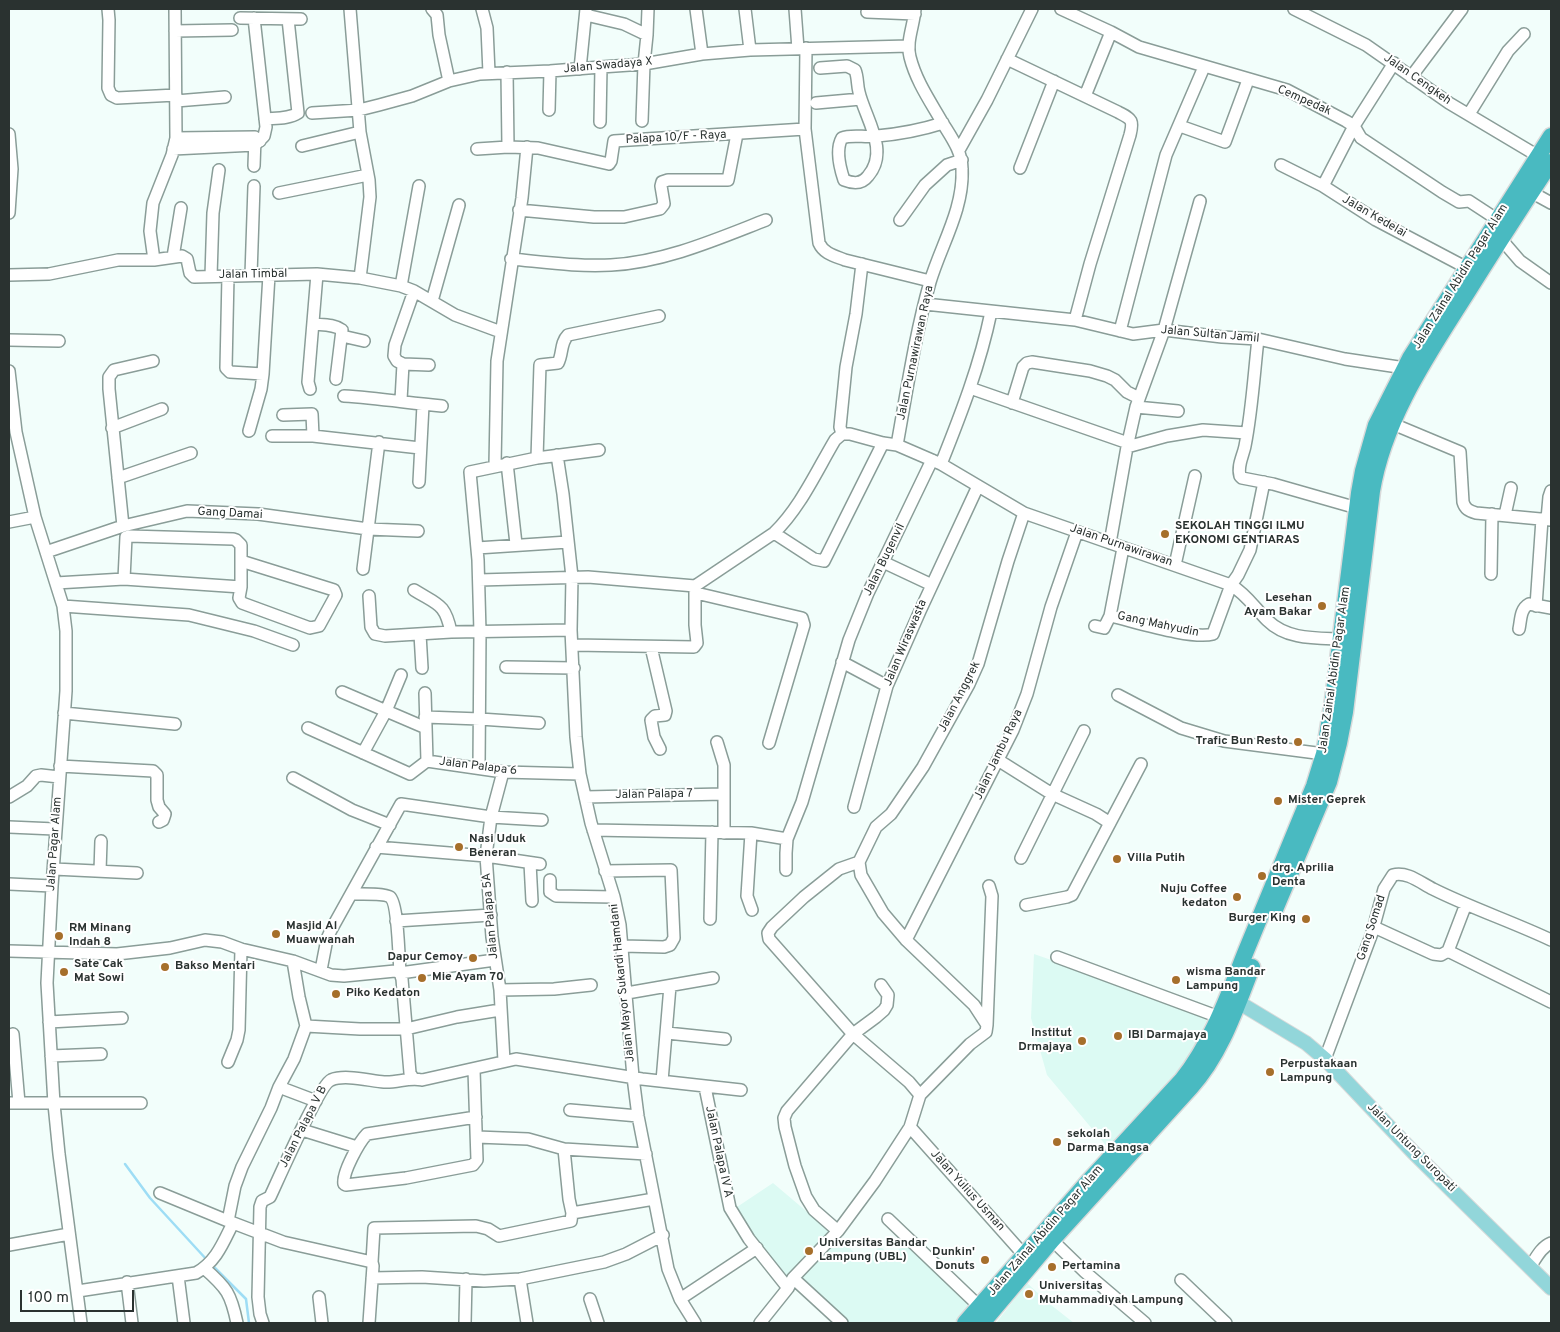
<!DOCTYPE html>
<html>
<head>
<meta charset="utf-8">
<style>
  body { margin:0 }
  #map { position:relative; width:1560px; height:1332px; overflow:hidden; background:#f2fefb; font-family:Overpass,sans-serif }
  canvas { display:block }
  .frame { position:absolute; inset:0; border:10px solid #2a3230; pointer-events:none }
  .scale { position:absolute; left:20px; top:1290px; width:114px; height:22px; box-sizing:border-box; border:2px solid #2a3230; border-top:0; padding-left:6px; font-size:15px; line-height:18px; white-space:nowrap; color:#2a3230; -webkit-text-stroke:4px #fff; paint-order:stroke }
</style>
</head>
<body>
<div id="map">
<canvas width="1560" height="1332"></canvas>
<div class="frame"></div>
<div class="scale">100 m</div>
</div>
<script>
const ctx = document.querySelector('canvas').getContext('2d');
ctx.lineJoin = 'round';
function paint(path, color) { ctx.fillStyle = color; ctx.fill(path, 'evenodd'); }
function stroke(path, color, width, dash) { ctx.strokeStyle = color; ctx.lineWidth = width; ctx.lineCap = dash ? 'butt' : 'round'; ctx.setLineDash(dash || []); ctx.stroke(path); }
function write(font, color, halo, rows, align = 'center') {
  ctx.font = font + ' Overpass,sans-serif'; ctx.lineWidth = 4; ctx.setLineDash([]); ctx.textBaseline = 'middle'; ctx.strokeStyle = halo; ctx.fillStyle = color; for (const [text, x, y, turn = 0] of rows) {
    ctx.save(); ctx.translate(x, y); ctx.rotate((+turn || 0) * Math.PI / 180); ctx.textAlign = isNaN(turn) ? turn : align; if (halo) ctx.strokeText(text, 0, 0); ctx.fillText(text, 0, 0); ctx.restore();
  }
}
paint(new Path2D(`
  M1034 954 1209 1015 1191 1055 1109 1149 1047 1075 1031 1018Z
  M773 1183 838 1238 865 1262 880 1246 892 1257 909 1239 974 1302 956 1323H838L781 1272 734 1209Z
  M1027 1283 1051 1305 1074 1323H996Z`), '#dcfaf3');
stroke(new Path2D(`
  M125 1164 150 1198 207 1260
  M212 1265 246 1299 249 1323`), '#9eddf5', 2.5);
const minor = new Path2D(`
  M108 9 109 20 108 88 111 95 117 98 176 95
  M350 9 360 132 369 180 370 197 360 278
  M432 9 437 15 439 35 449 81
  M482 9 487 28 489 73
  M696 9 702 54
  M745 9 750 50
  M795 9 798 49
  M1061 9 1111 32 1139 47 1287 90 1346 121 1354 126 1361 138 1442 192 1459 202 1469 201 1498 220
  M1294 9 1366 45 1449 103 1538 156
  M867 12 915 14
  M586 15 624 24 647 35
  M240 18 301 19
  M175 31 232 30
  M806 48 805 129 819 243C824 254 835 256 845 260L930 281
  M1007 59 1118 112C1131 119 1134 119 1130 135L1090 264 1075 320
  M820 68 847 66 855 70C858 77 857 85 859 92 865 118 890 151 868 176 862 184 854 184 844 180 840 168 835 150 842 138 852 134 866 138 877 136 900 134 921 130 943 123
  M580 69 586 9
  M507 72 508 147
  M1411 77 1462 9
  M1085 96 1111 32
  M176 101 225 97
  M816 103 861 99
  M549 110 550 71
  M312 113 359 110 379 105 412 96 449 81 480 74 550 71 601 67 644 64 702 54 750 50 909 46
  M1469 114 1508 51 1524 34
  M265 119C275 118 289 119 298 113L288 19
  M642 121 644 64 647 35 648 9
  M600 122 601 67
  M1180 126 1225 142 1248 80
  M9 134 12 169 9 213
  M176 138 255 137 260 141
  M302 146 360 132
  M173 149 255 145 264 136 266 127 254 18
  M477 149 508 147 538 148 609 164 611 161 614 141 805 129
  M959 150 987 100 1032 9
  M1281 165 1323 186 1376 220 1467 268
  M254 166 255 138
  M1020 168 1054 81
  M1323 186 1354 126 1394 63
  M1531 192 1551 203
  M279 193 368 175
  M519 210 594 217H624L660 209 664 204 661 186 662 182 668 180H728L737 134
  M900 220 925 185 947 165 962 160
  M1501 239 1520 261 1551 283
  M173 257 181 208
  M511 259C544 262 578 267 611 265 665 262 717 239 766 220
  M154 260 150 231 153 203 172 155 176 138 175 9
  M9 275 49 274 118 260H154L182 256 187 259 190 273 194 277 317 274 360 278 401 286 414 291 455 315 501 332
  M251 275 254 186
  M211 276 213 213 219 170
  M228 276 226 368 230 372 263 374
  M401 286 419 186
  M414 291 395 345 394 356 397 361 403 364 429 365
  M432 301 459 205
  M925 304 1075 320 1133 334 1164 330 1222 337 1258 339 1345 359 1405 368
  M313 324C323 325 334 324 342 330L336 379
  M1120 331 1166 155 1204 67
  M342 336 364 341
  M1258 339C1254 374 1252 411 1245 446 1243 456 1237 466 1240 476L1242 478 1273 484 1357 508
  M9 340 59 341
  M9 371 16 432 35 517 63 606 66 631V691L52 886 47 983 54 1104 59 1154 81 1323
  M970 388 1128 443
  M310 389 308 382 317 274
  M344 396C377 398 409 403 442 406
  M401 400 403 364
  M1012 403 1023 367 1027 363 1032 362 1090 371 1107 376 1115 380 1127 392 1139 398
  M1136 407 1178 411
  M283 415 312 414 313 436
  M1393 424 1460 452 1463 502C1465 509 1469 511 1476 513L1551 520
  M112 428 162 409
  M249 431 261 389 263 374 269 275
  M842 434 840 427 846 367 856 314 862 264
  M272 436H313L420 448
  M897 445C907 390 915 335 930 282 941 245 964 209 962 169 962 151 951 137 942 122 930 101 916 81 910 57 906 41 914 25 915 9
  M1127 447 1167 436 1203 430 1247 433
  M557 455 563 494 572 577 571 630 576 737 580 774 591 823 614 897 620 925 633 1077 638 1116 668 1269 680 1299 695 1323
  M537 458 540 365 558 363C563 354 560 343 568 335L659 316
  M507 463 516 544
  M941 464C961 414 980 365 991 312
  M495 465 497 361 522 198 527 147
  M118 478 191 453
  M419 482 423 405
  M1505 515 1511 488
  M1547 519 1549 497 1551 491
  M9 522 35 517
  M123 526 109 389V377L114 370 153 361
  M774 533 814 559 824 561 883 443
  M1110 543 1127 447 1136 407 1164 330 1200 201
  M477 548 568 542
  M46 552 123 526 187 511 258 514 368 529 418 531
  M241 561 334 590 336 595 319 626 310 628 242 603 239 598 241 587
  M883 562 932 585
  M1175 565 1195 476
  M363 569 379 442
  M1491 574 1492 514
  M479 580 588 577 695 586 774 533C800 508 816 472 835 440L842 434H850L883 443 897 445 941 464 1024 513 1231 585C1246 594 1255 608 1267 620 1287 640 1316 638 1341 639
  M56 583 124 579 241 587V545L236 540 233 539 129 536 126 537 124 579
  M414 590C438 605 445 603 451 632
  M696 593 802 618 804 625 769 743
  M369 596 371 627 375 634 385 636 451 632 571 630
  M63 606 189 615 254 631 293 645
  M1536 606 1542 519
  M1110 616C1133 621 1192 640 1213 634L1231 585 1238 575 1250 550 1264 482
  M1095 626 1104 628 1110 616 1123 548
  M1519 629C1521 620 1520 609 1529 604L1551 608
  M420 634 422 668
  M573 645 694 647 697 643 695 625V586
  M651 647 666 711 665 715 655 716 651 720 654 737 660 749
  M842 662 887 686
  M506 667 574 668
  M342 692 426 728
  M425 693 427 761
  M1118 695 1181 728 1224 741 1324 754
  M64 713 175 724
  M425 717 480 719 539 723
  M308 728 410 774 427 761 503 772 580 774
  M717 742 724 765V833
  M363 753 386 711 401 675
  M998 760 1052 794 1096 814 1110 823
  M60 766 153 771 157 775V800L159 807 165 814 163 820 159 822
  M479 767 480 632 478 560 470 472 537 458 599 450
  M503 772 491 817 486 856 492 937 500 990 504 1061
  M293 778 352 810 390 825
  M9 797 27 786 36 776 41 775 59 777
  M585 797 724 794
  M854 807 887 686 920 611 978 486
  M9 827 55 829
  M593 830 751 833 787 839
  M751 833 747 896 752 910
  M376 847 486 856 540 864
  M1021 858 1084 731
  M859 862 839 869 804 897 772 927 768 933 769 939 853 1034 909 1082 920 1095
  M530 863 532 901
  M54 869 137 873
  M786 870V853L787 839 802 802 849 640 868 593 932 460
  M100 871 101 841
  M605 871 671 870 674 938 670 945 664 947 622 946
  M550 880V892L556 896 614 897
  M9 884 52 886
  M351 894C359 894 385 893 390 897 398 903 399 960 400 973L495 960
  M1026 905 1067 897 1072 895 1141 764
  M710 919 712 832
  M396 921 491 915
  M1374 927 1433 954 1441 955 1448 951 1466 904
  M906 940 1013 730 1027 694 1051 607 1077 532
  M9 951 117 954 170 948 205 940 222 942 241 949 293 961 331 975 344 976 395 971 400 973 402 979 410 1073 413 1078
  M1448 951 1551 1002
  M1057 957 1219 1017
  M321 970 327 939 331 930 401 804 491 817 542 820
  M500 990 554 989 591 985
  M627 993 713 978
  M49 1022 122 1018
  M987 1025 992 896 989 886
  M306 1026 360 1029H406L457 1017 500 1010
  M667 1033 725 1039
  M13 1034 19 1103
  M51 1056 101 1054
  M1325 1059 1372 933 1384 889 1393 875C1407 871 1421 883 1433 889 1471 908 1513 922 1551 940
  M228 1062 237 1040 239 1030 241 949
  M474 1070 477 1160 473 1165 406 1178 346 1185 344 1184C342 1173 359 1142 367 1134L476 1117
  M662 1081 670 986
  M279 1087 316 1101
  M705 1087 730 1208 749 1239 788 1288
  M9 1103H141
  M570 1110 638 1116
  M910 1127 1024 1255
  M302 1130 357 1147
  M477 1137 528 1139 564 1149 646 1154
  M160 1193 228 1221 283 1242 372 1262
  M572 1213 654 1199
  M888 1219 980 1307
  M228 1221 235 1186 242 1167 271 1108 279 1087 294 1059 306 1026 299 997 293 961
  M838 1231 814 1210 806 1197 795 1166 785 1127 784 1118 787 1111 853 1034 876 1017 884 1010 887 1005 888 995 881 985
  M1052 1240 1085 1272 1145 1323
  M9 1245 69 1234
  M1530 1267C1536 1258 1541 1247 1551 1243
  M204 1268C227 1288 231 1294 237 1323
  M178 1276 184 1323
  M372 1278 422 1277 484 1281 520 1279 604 1262 626 1254 663 1235
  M793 1278 842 1323
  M520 1279 527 1323
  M1181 1280 1226 1323
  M127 1282 132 1323
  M78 1291 196 1273C216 1262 223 1243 233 1223
  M319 1297 322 1323
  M590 1299 598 1323
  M680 1299 757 1248
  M263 1323 260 1314 258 1297 260 1207 262 1201 270 1197C278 1180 320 1084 331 1080 345 1074 370 1081 384 1082 397 1083 409 1077 422 1080L516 1059 642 1079 741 1090
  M369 1323 373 1266 372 1262 374 1228 476 1226 488 1229 499 1236 571 1221 572 1213 569 1199 564 1149
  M465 1323 466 1279
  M760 1323 788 1288 793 1278 838 1231 875 1181 910 1127 920 1095 970 1044 986 1032 987 1025 974 1005 906 940 883 913 861 875 859 862 876 827 891 814 923 767 969 684 978 664 1008 561 1024 513`);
const major = new Path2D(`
  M1238 1002 1306 1043 1325 1059 1413 1152 1551 1288`);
const highway = new Path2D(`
  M1274 912 1329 782 1339 743 1345 712 1372 491C1384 419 1427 356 1465 296 1493 251 1522 206 1551 162
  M965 1323 1087 1183 1182 1080C1212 1042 1228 996 1246 951 1269 896 1291 841 1314 786L1324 754 1333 700 1359 493 1363 471 1376 425 1410 358 1551 136
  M982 1323 1052 1240 1191 1087C1221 1054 1236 1008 1252 967`);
stroke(minor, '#8a9d98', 14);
stroke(major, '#d9dada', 16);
stroke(highway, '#d9dada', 19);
stroke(minor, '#fff', 11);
stroke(major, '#92d6da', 14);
stroke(highway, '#49bac1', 16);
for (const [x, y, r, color] of [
  [1165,534,5,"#a66f2b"],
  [1322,606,5,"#a66f2b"],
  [1298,742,5,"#a66f2b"],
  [1278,801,5,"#a66f2b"],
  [459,847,5,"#a66f2b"],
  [1117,859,5,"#a66f2b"],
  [1262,876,5,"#a66f2b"],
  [1237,897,5,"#a66f2b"],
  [1306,919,5,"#a66f2b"],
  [276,934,5,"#a66f2b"],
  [59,936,5,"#a66f2b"],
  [473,958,5,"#a66f2b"],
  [165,967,5,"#a66f2b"],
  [64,972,5,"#a66f2b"],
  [422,978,5,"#a66f2b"],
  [1176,980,5,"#a66f2b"],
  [336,994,5,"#a66f2b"],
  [1118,1036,5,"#a66f2b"],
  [1082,1041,5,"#a66f2b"],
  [1270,1072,5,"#a66f2b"],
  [1057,1142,5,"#a66f2b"],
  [809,1251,5,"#a66f2b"],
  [985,1260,5,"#a66f2b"],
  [1052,1267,5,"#a66f2b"],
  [1029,1294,5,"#a66f2b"]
]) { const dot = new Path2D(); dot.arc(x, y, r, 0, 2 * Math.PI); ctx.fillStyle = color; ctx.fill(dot); stroke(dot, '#fff', 2); }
write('12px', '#2a3230', '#fff', [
  ["Jalan Swadaya X",608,66,-5],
  ["Jalan Cengkeh",1417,80,35],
  ["Cempedak",1304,101,24],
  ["Palapa 10/F - Raya",676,138,-3],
  ["Jalan Kedelai",1374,217,30],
  ["Jalan Timbal",253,275,-1],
  ["Jalan Zainal Abidin Pagar Alam",1461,277,-58],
  ["Jalan Sultan Jamil",1210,335,5],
  ["Jalan Purnawirawan Raya",916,353,-78],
  ["Gang Damai",230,514,3],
  ["Jalan Purnawirawan",1121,546,19],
  ["Jalan Bugenvil",885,560,-64],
  ["Gang Mahyudin",1158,625,12],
  ["Jalan Wiraswasta",906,643,-67],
  ["Jalan Zainal Abidin Pagar Alam",1335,670,-82],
  ["Jalan Anggrek",960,697,-63],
  ["Jalan Jambu Raya",999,755,-65],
  ["Jalan Palapa 6",478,767,7],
  ["Jalan Palapa 7",654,795,-1],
  ["Jalan Pagar Alam",55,844,-86],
  ["Jalan Palapa 5A",491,916,-95],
  ["Gang Somad",1372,928,-72],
  ["Jalan Mayor Sukardi Hamdani",623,983,-96],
  ["Jalan Palapa V B",304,1127,-63],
  ["Jalan Untung Suropati",1411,1148,45],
  ["Jalan Palapa IV A",718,1152,78],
  ["Jalan Yulius Usman",967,1191,48],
  ["Jalan Zainal Abidin Pagar Alam",1046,1231,-49]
]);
write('bold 12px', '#2a3230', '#fff', [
  ["SEKOLAH TINGGI ILMU",1175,527],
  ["EKONOMI GENTIARAS",1175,541],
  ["Lesehan",1312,599,"right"],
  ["Ayam Bakar",1312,613,"right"],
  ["Trafic Bun Resto",1288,742,"right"],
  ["Mister Geprek",1288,801],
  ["Nasi Uduk",469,840],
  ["Beneran",469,854],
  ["Villa Putih",1127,859],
  ["drg. Aprilia",1272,869],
  ["Denta",1272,883],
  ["Nuju Coffee",1227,890,"right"],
  ["kedaton",1227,904,"right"],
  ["Burger King",1296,919,"right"],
  ["Masjid Al",286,927],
  ["Muawwanah",286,941],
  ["RM Minang",69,929],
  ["Indah 8",69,943],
  ["Dapur Cemoy",463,958,"right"],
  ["Sate Cak",74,965],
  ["Mat Sowi",74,979],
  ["Bakso Mentari",175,967],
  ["wisma Bandar",1186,973],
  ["Lampung",1186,987],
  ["Mie Ayam 70",432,978],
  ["Piko Kedaton",346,994],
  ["Institut",1072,1034,"right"],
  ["Drmajaya",1072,1048,"right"],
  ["IBI Darmajaya",1128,1036],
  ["Perpustakaan",1280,1065],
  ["Lampung",1280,1079],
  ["sekolah",1067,1135],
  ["Darma Bangsa",1067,1149],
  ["Universitas Bandar",819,1244],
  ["Lampung (UBL)",819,1258],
  ["Dunkin'",975,1253,"right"],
  ["Donuts",975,1267,"right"],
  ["Pertamina",1062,1267],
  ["Universitas",1039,1287],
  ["Muhammadiyah Lampung",1039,1301]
], 'left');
</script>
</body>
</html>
